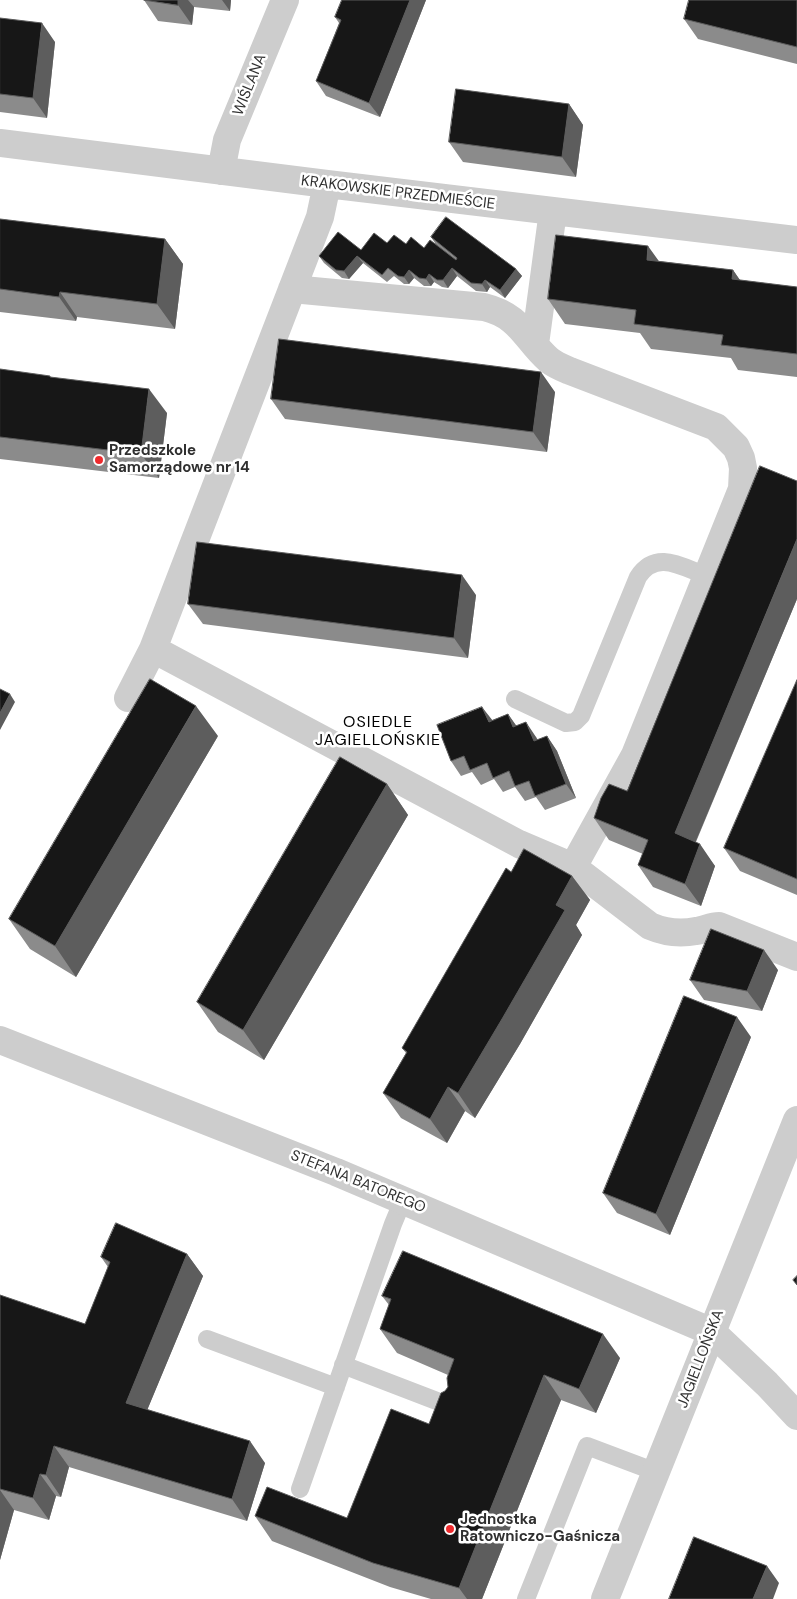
<!DOCTYPE html>
<html>
<head>
<meta charset="utf-8">
<style>
  body { margin:0 }
  canvas { display:block; background:#fff }
</style>
</head>
<body>
<canvas width="797" height="1599"></canvas>
<script>
const ctx = document.querySelector('canvas').getContext('2d');
ctx.lineJoin = 'round';
function stroke(path, color, width, dash) { ctx.strokeStyle = color; ctx.lineWidth = width; ctx.lineCap = dash ? 'butt' : 'round'; ctx.setLineDash(dash || []); ctx.stroke(path); }
function paint(path, color) { ctx.fillStyle = color; ctx.fill(path, 'evenodd'); }
function write(font, color, halo, rows, align = 'center') {
  ctx.font = font + ' "DM Sans",sans-serif'; ctx.lineWidth = 5; ctx.setLineDash([]); ctx.textBaseline = 'middle'; ctx.strokeStyle = halo; ctx.fillStyle = color; for (const [text, x, y, turn = 0] of rows) {
    ctx.save(); ctx.translate(x, y); ctx.rotate((+turn || 0) * Math.PI / 180); ctx.textAlign = isNaN(turn) ? turn : align; if (halo) ctx.strokeText(text, 0, 0); ctx.fillText(text, 0, 0); ctx.restore();
  }
}
stroke(new Path2D(`
  M515 699 566 723 575 722 581 716 638 577C656 549 682 567 707 576
  M207 1339 336 1387
  M343 1365 455 1408
  M300 1489 393 1224 403 1200
  M526 1599 587 1446 656 1472`), '#cdcdcd', 18);
stroke(new Path2D(`
  M0 143 327 184 797 240
  M221 171 227 140 285 0
  M327 184 320 217 153 649 519 844 573 867 650 926C664 932 681 934 696 931 704 930 711 926 719 926L797 957
  M292 289 484 307C521 316 525 339 549 360 555 365 563 368 570 371L716 427 736 447 741 458 743 468 742 489 635 755 573 867
  M535 344 553 211
  M128 698 153 649
  M0 1040 336 1172 712 1332 767 1384 797 1416
  M605 1599 797 1120`), '#cdcdcd', 28);
paint(new Path2D(`
  M144 0H231L230 11 194 7 192 25 158 21Z
  M342 0H426L380 117 326 96 316 81 339 23 335 17Z
  M797 0V64L698 39 684 19Z
  M0 18 55 42 47 118 0 112Z
  M569 104 583 125 576 177 463 162 449 142Z
  M0 219 165 239 183 264 175 329 77 317 76 321 0 312Z
  M431 237 516 269 522 276 505 298 490 287 487 292 476 291 457 276 448 288 442 287 434 282 431 286H424L414 278 409 284H404L394 276 387 282 363 263 349 279 342 278 324 263 319 256 361 250 387 243 406 244 424 248 435 243Z
  M659 261 733 270 740 280 797 287V377L738 370 731 358 651 349 640 333 565 324 548 299Z
  M0 369 51 377 167 413 159 478 0 459Z
  M555 392 547 452 285 419 271 399Z
  M476 595 468 658 203 624 188 604Z
  M797 599 696 842 715 866 701 906 653 887 638 865 643 854 609 840 594 818 627 791Z
  M797 680V895L740 871 724 848Z
  M508 714 516 726 536 737 538 740 547 736 557 751 576 798 545 810 536 797 525 801 515 787 503 792 494 779 481 785 472 772 461 776 451 761 492 720Z
  M218 736 76 977 30 949 9 919Z
  M387 784 408 815 264 1060 218 1032 197 1002Z
  M511 872 572 876 590 900 576 925 582 935 520 1044 475 1118 465 1111 447 1143 401 1118 383 1093 406 1053 402 1048Z
  M778 970 762 1011 704 1000 690 980Z
  M751 1037 670 1235 617 1213 603 1193Z
  M187 1254 203 1276 147 1410 265 1463 247 1521 69 1467 61 1497 56 1496 49 1520 14 1510 0 1560V1295L85 1324 108 1267 101 1257Z
  M382 1296 620 1358 596 1413 561 1400 482 1599H431L390 1587 272 1541 255 1516 347 1518 429 1424 445 1391 448 1387V1375L397 1353 380 1329 389 1305Z`), '#8b8b8b');
paint(new Path2D(`
  M178 0H188L194 7 192 25 178 5Z
  M222 0H231L230 11Z
  M410 0H426L380 117 369 103Z
  M42 23 55 42 47 118 33 98Z
  M569 104 583 125 576 177 562 157Z
  M165 239 183 264 175 329 157 304Z
  M648 246 666 271 647 260Z
  M357 256 363 263 349 279 344 271Z
  M452 268 457 276 448 288 443 280Z
  M516 269 522 276 505 298 500 290Z
  M409 270 414 278 409 284 404 277Z
  M733 270 750 295 732 279Z
  M429 274 434 282 431 286 426 279Z
  M485 280 490 287 487 292 482 284Z
  M60 292 77 317 76 321 59 297Z
  M541 372 555 392 547 452 533 432Z
  M149 389 167 413 159 478 141 454Z
  M797 539V599L690 855 675 833Z
  M462 575 476 595 468 658 454 638Z
  M10 694 15 702 0 730V713Z
  M196 706 218 736 76 977 55 946Z
  M482 707 493 721 489 722Z
  M508 714 518 728 513 727Z
  M526 722 536 737 544 756 534 741Z
  M547 736 557 751 576 798 566 784Z
  M387 784 408 815 264 1060 243 1030Z
  M700 844 715 866 701 906 685 884Z
  M572 876 590 900 576 925 582 935 520 1044 475 1118 458 1093 556 905Z
  M764 950 778 970 762 1011 747 991Z
  M737 1017 751 1037 670 1235 656 1214Z
  M448 1087 465 1111 447 1143 430 1119Z
  M187 1254 203 1276 141 1425 126 1403Z
  M603 1334 620 1358 596 1413 579 1389Z
  M544 1375 561 1400 482 1599H467L459 1588Z
  M250 1441 265 1463 247 1521 232 1499Z
  M54 1446 69 1467 61 1497 46 1475Z
  M40 1474 56 1496 49 1520 33 1498Z
  M0 1490 14 1510 0 1560Z
  M767 1566 779 1583 773 1599H753Z`), '#5d5d5d');
const building = new Path2D(`
  M144 0H178V5Z
  M342 0H410L369 103 316 81 341 20 335 17Z
  M689 0H797V47L684 19Z
  M0 18 42 23 33 98 0 94Z
  M456 89 569 104 562 157 449 142Z
  M446 217 516 269 500 290 485 280 482 284 471 283 452 268 443 280H437L429 274 426 279 419 278 409 270 404 277 398 276 388 268 382 275 357 256 344 271 336 270 319 256 338 232 361 250 374 233 387 243 394 235 406 244 411 237 424 248 430 240 456 260 457 258 431 237Z
  M0 219 165 239 157 304 60 292 59 297 0 289Z
  M556 235 648 246 647 260 733 270 732 279 797 287V354L721 345 723 335 634 324 636 310 548 299Z
  M279 339 541 372 533 432 271 399Z
  M0 369 50 376V377L149 389 141 454 0 437Z
  M760 466 797 481V539L675 833 700 844 685 884 638 865 648 840 594 818 601 798 609 784 627 791Z
  M197 542 462 575 454 638 188 604Z
  M150 679 196 706 55 946 9 919Z
  M797 680V879L724 848Z
  M0 689 10 694 0 713Z
  M482 707 489 722 508 714 513 727 526 722 534 741 547 736 566 784 535 796 529 781 515 786 509 771 493 778 487 763 470 770 464 756 451 761 437 725Z
  M340 757 387 784 243 1030 197 1002Z
  M524 849 572 876 556 905 565 910 502 1019 458 1093 448 1087 430 1119 383 1093 407 1052 402 1048 506 868 511 872Z
  M711 929 764 950 747 991 690 980Z
  M684 996 737 1017 656 1214 603 1193Z
  M116 1223 187 1254 126 1403 250 1441 232 1499 54 1446 46 1475 40 1474 33 1498 0 1489V1295L85 1324 110 1262 101 1257Z
  M403 1251 603 1334 579 1389 544 1375 459 1588 373 1563 255 1516 267 1487 347 1518 391 1409 429 1424 441 1393 445 1391 448 1387 447 1378 454 1359 380 1329 391 1299 382 1296Z
  M797 1276V1285L793 1280Z
  M694 1537 767 1566 753 1599H669Z`);
paint(building, '#171717');
stroke(building, '#5d5d5d', 1);
for (const [x, y, r, color] of [
  [99,460,5,"#ee2a2d"],
  [450,1529,5,"#ee2a2d"]
]) { const dot = new Path2D(); dot.arc(x, y, r, 0, 2 * Math.PI); ctx.fillStyle = color; ctx.fill(dot); stroke(dot, '#fff', 2); }
write('15px', '#303030', '#fff', [
  ["WIŚLANA",250,85,-68],
  ["KRAKOWSKIE PRZEDMIEŚCIE",398,193,7],
  ["STEFANA BATOREGO",358,1182,22],
  ["JAGIELLOŃSKA",701,1359,-69]
]);
write('bold 15px', '#303030', '#fff', [
  ["Przedszkole",109,451],
  ["Samorządowe nr 14",109,468],
  ["Jednostka",460,1520],
  ["Ratowniczo-Gaśnicza",460,1537]
], 'left');
ctx.letterSpacing = '1px';
write('16px', '#000', '#fff', [
  ["OSIEDLE",378,723],
  ["JAGIELLOŃSKIE",378,741]
]);
ctx.letterSpacing = '0px';
</script>
</body>
</html>
